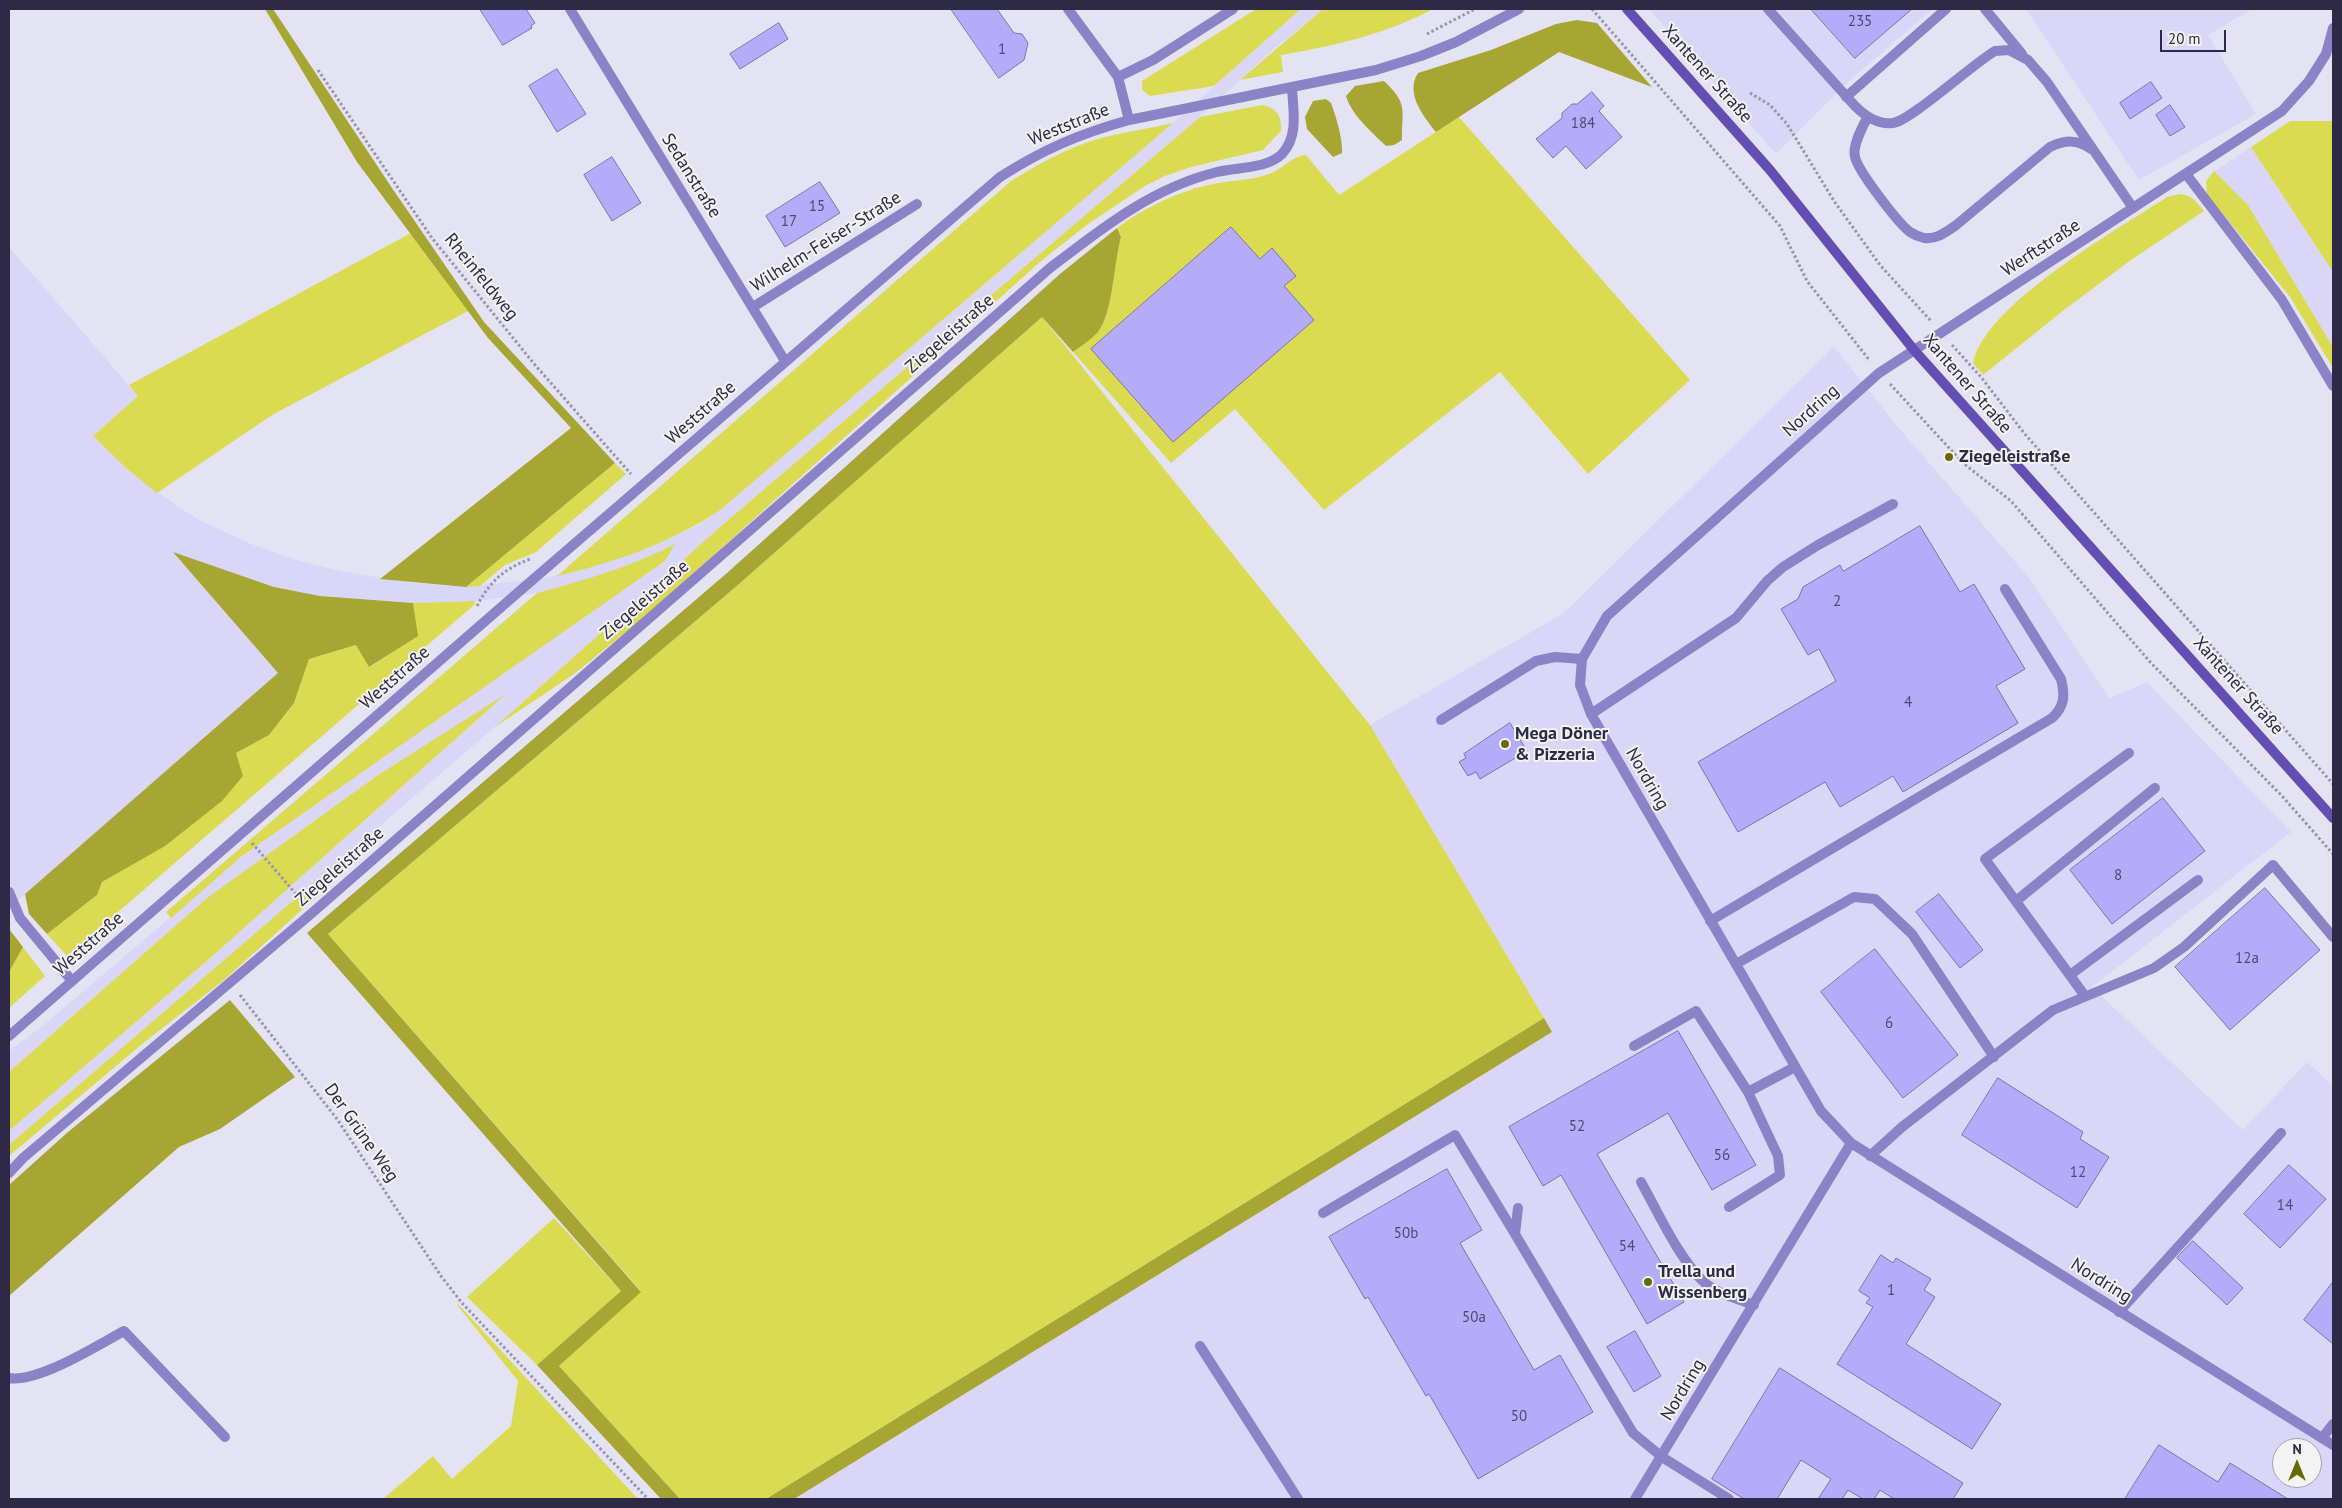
<!DOCTYPE html>
<html>
<head>
<meta charset="utf-8">
<style>
  body { margin:0 }
  #map { position:relative; width:2342px; height:1508px; overflow:hidden; background:#e4e3f3; font-family:"PT Sans",sans-serif }
  canvas { display:block }
  .frame { position:absolute; inset:0; border:10px solid #2d2947; pointer-events:none }
  .north { position:absolute; left:2272px; top:1438px; width:50px; height:50px; box-sizing:border-box; background:#f2f3f2; border:1px solid #a3a2ae; border-radius:50%; rotate:0deg; font-size:14px; font-weight:700; line-height:20px; text-align:center; color:#2d2947 }
  .north::after { content:''; display:block; margin:auto; width:18px; height:22px; background:#696802; clip-path:polygon(50% 0,100% 100%,50% 72%,0 100%) }
  .scale { position:absolute; left:2160px; top:30px; width:66px; height:22px; box-sizing:border-box; border:2px solid #2d2947; border-top:0; padding-left:6px; font-size:15px; line-height:18px; white-space:nowrap; color:#2d2947; -webkit-text-stroke:4px #f2f3f2; paint-order:stroke }
</style>
</head>
<body>
<div id="map">
<canvas width="2342" height="1508"></canvas>
<div class="frame"></div>
<div class="north">N</div>
<div class="scale">20 m</div>
</div>
<script>
const ctx = document.querySelector('canvas').getContext('2d');
ctx.lineJoin = 'round';
function paint(path, color) { ctx.fillStyle = color; ctx.fill(path, 'evenodd'); }
function stroke(path, color, width, dash) { ctx.strokeStyle = color; ctx.lineWidth = width; ctx.lineCap = dash ? 'butt' : 'round'; ctx.setLineDash(dash || []); ctx.stroke(path); }
function write(font, color, halo, rows, align = 'center') {
  ctx.font = font + ' "PT Sans",sans-serif'; ctx.lineWidth = 4; ctx.setLineDash([]); ctx.textBaseline = 'middle'; ctx.strokeStyle = halo; ctx.fillStyle = color; for (const [text, x, y, turn = 0] of rows) {
    ctx.save(); ctx.translate(x, y); ctx.rotate((+turn || 0) * Math.PI / 180); ctx.textAlign = isNaN(turn) ? turn : align; if (halo) ctx.strokeText(text, 0, 0); ctx.fillText(text, 0, 0); ctx.restore();
  }
}
paint(new Path2D(`
  M1301 9H1323L1271 51 1200 117 728 520 519 706 9 1145V1131L208 960 503 697 378 775 207 898 9 1072V1051L44 1025 242 856 457 706 674 545 624 568 587 581 537 593 475 601 413 603 320 596 274 587 174 553 278 673 9 908V247L138 396 93 436 127 469 177 506 201 521 251 544 300 561 345 572 412 583 465 587 545 578 597 565 647 548 697 526 719 511 1173 123Z
  M1649 9H1933L1849 81 1776 154Z
  M2026 9H2252L2208 35 2256 114 2139 180Z
  M2251 147 2333 272V347L2248 205 2214 172Z
  M1834 347 1902 432 2026 574 2109 698 2147 682 2291 832 2092 987 2243 1130 2307 1062 2333 1086V1499H794L1552 1032 1370 725 1564 613ZM2282 1448H2312V1478H2282Z`), '#d9d6f8');
paint(new Path2D(`
  M1256 9H1301L1214 86 1150 96 1142 90V81Z
  M1323 9H1433C1386 34 1334 46 1281 55L1283 72 1240 80Z
  M1262 105C1277 108 1282 116 1281 131L1263 150 1191 167 1165 176 1145 186 1088 224 1041 261 647 615 574 674 495 727 728 520 1200 117Z
  M1459 117 1690 380 1588 474 1500 372 1324 510 1235 409 1171 463 1073 352C1081 346 1091 339 1098 332 1113 313 1114 262 1121 237L1117 228C1142 209 1177 192 1208 185 1228 180 1250 181 1269 174 1282 170 1293 155 1306 155L1339 195Z
  M2290 121H2333V272L2251 147Z
  M1173 123 719 511C670 543 613 563 557 576L1011 181C1039 164 1066 148 1098 139 1122 132 1148 129 1173 123Z
  M2214 171 2248 205 2333 347V368L2290 297 2207 194 2206 181Z
  M2179 194C2192 195 2196 201 2204 211L2131 260 2064 310 1983 375 1973 363C1985 304 2117 230 2167 197Z
  M411 233 468 311 272 415 157 493 127 469 93 436 138 396 129 385Z
  M1042 317 1370 725 1544 1018 766 1499H680L559 1366 641 1291 328 934 739 584Z
  M615 463 626 474 536 552 505 565 480 586 466 587Z
  M675 544 665 561 242 856 171 918 166 912 537 593C586 580 630 567 675 544Z
  M475 601 474 605 67 956 47 934 97 895 102 882 127 867 236 753 269 735 294 703 309 659 356 645 370 667 417 636 413 603Z
  M506 694 208 960 9 1131V1072L207 898 378 775Z
  M360 843 314 899 224 980 141 1045 9 1156 10 1144Z
  M23 947 45 976 9 1008V972Z
  M554 1218 621 1291 537 1365 467 1297Z
  M458 1304 638 1499H383L433 1456 452 1479 511 1426 518 1381 457 1305Z`), '#dbdb52');
paint(new Path2D(`
  M265 9H273L392 188 484 322 615 463 466 587 380 579 571 428 488 338 357 162Z
  M1577 20 1597 23 1652 87 1559 52 1436 132C1423 116 1405 93 1418 73L1491 50 1556 24Z
  M1384 81C1408 104 1402 108 1402 140L1394 145 1386 146C1372 132 1352 116 1346 96L1355 86Z
  M1326 99 1331 103C1336 117 1343 139 1342 153L1333 157 1307 129 1305 117 1313 101Z
  M1117 228 1121 237C1114 262 1113 313 1098 332 1092 339 1081 346 1073 352L1042 317 739 584 328 934 641 1292 559 1366 680 1499H661L537 1365 621 1291 307 933 727 573 1060 274Z
  M173 552 274 587 320 596 413 603 418 636 369 667 356 645 309 659 294 703 269 735 236 753 243 776 222 801 165 846 102 882 97 895 47 934 29 914 25 894 278 673Z
  M9 929 23 947 9 972Z
  M230 1000 295 1077 220 1129 179 1147 9 1296V1185L68 1132Z
  M1544 1018 1552 1032 794 1499H766Z`), '#a7a632');
const building = new Path2D(`
  M480 9H526L535 23 531 26 532 28 503 45Z
  M951 9H997L1014 33 1022 34 1028 43 1024 60 999 78Z
  M1811 9H1912L1855 58Z
  M779 23 788 39 740 69 730 54Z
  M557 69 586 114 557 132 529 86Z
  M2151 82 2162 98 2130 119 2120 103Z
  M1592 92 1604 106 1599 111 1622 137 1586 169 1566 146 1553 158 1536 139 1562 118V113L1572 104H1577Z
  M2170 105 2185 127 2170 136 2156 115Z
  M612 157 641 203 612 221 584 175Z
  M820 182 840 213 785 247 766 216Z
  M1231 227 1260 259 1272 248 1296 276 1284 286 1314 320 1173 442 1091 349Z
  M1920 526 1960 592 1974 584 2025 669 1996 686 2018 723 1903 792 1893 776 1840 807 1825 782 1738 832 1698 762 1836 681 1819 649 1808 655 1781 609 1798 599 1803 587 1840 565 1843 571Z
  M1510 723 1527 751 1480 779 1476 772 1468 776 1459 762 1466 758 1464 754Z
  M2163 798 2205 851 2112 924 2070 870Z
  M2265 888 2320 950 2230 1030 2175 967Z
  M1939 894 1983 950 1960 968 1916 912Z
  M1875 949 1958 1055 1903 1098 1821 992Z
  M1678 1031 1756 1165 1712 1190 1668 1113 1597 1154 1684 1302 1647 1324 1561 1175 1543 1186 1509 1127Z
  M1998 1078 2083 1132 2080 1139 2109 1157 2077 1208 1962 1135Z
  M2289 1165 2326 1199 2280 1248 2244 1214Z
  M1447 1169 1482 1230 1460 1243 1534 1370 1560 1355 1593 1412 1478 1479 1429 1394 1426 1396 1368 1297 1365 1299 1329 1237Z
  M2193 1241 2243 1288 2227 1305 2177 1258Z
  M1881 1255 1893 1263 1896 1258 1931 1279 1924 1290 1935 1297 1906 1344 2001 1404 1972 1449 1837 1364 1873 1307 1866 1303 1870 1298 1859 1291Z
  M2333 1282V1344L2304 1320Z
  M1635 1331 1661 1376 1634 1392 1607 1347Z
  M1780 1368 1963 1483 1953 1499H1894L1880 1490 1874 1499H1863L1848 1490 1842 1499H1818L1831 1479 1801 1460 1777 1499H1744L1712 1479Z
  M2159 1445 2218 1482 2230 1463 2288 1499H2125Z`);
paint(building, '#b5acf9');
stroke(building, '#7b71b8', 1);
stroke(new Path2D(`
  M1592 9 1780 226 1807 281 1870 361
  M1427 34 1475 9
  M318 70 432 238 535 365 631 474
  M1750 93 1770 105 1787 124 1834 201 1880 265 1931 321
  M1952 345 1981 377 2024 433 2333 784
  M1890 384 1963 463 2011 501 2151 663 2282 796 2333 854
  M477 606C490 581 504 569 530 559
  M252 843 302 901
  M240 995 337 1119 441 1276 462 1303 648 1499`), '#9795ab', 3, [2.5, 2.5]);
stroke(new Path2D(`
  M1768 9 1855 106C1865 116 1878 125 1893 123 1910 121 1974 63 1995 51L2009 50 2028 60 2047 82 2133 208
  M1985 9 2022 54
  M1846 97 1946 9
  M1867 118C1862 128 1852 146 1855 157 1858 171 1898 223 1910 232 1913 234 1920 237 1924 238 1936 240 1946 232 1955 226L2050 147C2065 140 2077 139 2091 149
  M1591 714 1736 618 1767 581 1783 567 1818 545 1893 504
  M1441 720 1536 661 1555 657 1582 659
  M9 892 20 918 72 981
  M2016 901 2155 788
  M1710 921 2052 718C2065 706 2065 695 2061 679L2005 589
  M1736 964 1854 897 1875 899 1912 934 1994 1057
  M2070 975 2198 880
  M2085 996 1985 859 2129 753
  M1634 1046 1696 1011 1748 1092 1795 1067
  M1870 1156 1902 1127 2053 1010 2154 968 2184 947 2273 865 2333 937
  M1641 1182C1658 1212 1680 1261 1705 1283 1718 1294 1738 1299 1754 1305
  M1729 1207 1780 1175 1778 1156 1748 1092
  M1518 1208 1515 1234 1633 1433 1662 1457 1729 1499
  M1323 1213 1455 1135 1515 1234
  M2119 1312 2281 1133
  M1200 1346 1298 1499
  M9 1378C38 1383 98 1345 124 1331L225 1437
  M2322 1438 2333 1424`), '#8b82c7', 10);
stroke(new Path2D(`
  M570 9 785 361
  M1068 9 1118 77 1129 120
  M2333 28 2326 54 2309 81 2282 111 1879 373 1607 616 1582 659 1580 685 1591 714 1821 1111 1851 1143 2333 1445
  M1118 77 1153 60 1233 9
  M2186 174 2282 300 2333 386
  M753 307 917 204
  M9 1036 522 589 1000 177C1044 149 1079 134 1129 120L1376 70 1421 56 1456 42 1519 9
  M9 1173 23 1158 312 913 1050 268C1102 228 1152 188 1217 172 1237 167 1267 169 1282 154 1299 136 1293 110 1292 88
  M1635 1499 1851 1143`), '#8b82c7', 10);
stroke(new Path2D(`
  M1627 9 1770 170 1914 350 2333 818`), '#634fb4', 10);
for (const [x, y, r, color] of [
  [1949,457,5,"#696802"],
  [1505,744,5,"#696802"],
  [1648,1282,5,"#696802"]
]) { const dot = new Path2D(); dot.arc(x, y, r, 0, 2 * Math.PI); ctx.fillStyle = color; ctx.fill(dot); stroke(dot, '#f2f3f2', 2); }
write('15px', '#4f4a74', null, [
  ["235",1860,22],
  ["1",1002,50],
  ["184",1583,124],
  ["15",817,207],
  ["17",789,222],
  ["2",1837,602],
  ["4",1908,703],
  ["8",2118,876],
  ["12a",2247,959],
  ["6",1889,1024],
  ["52",1577,1127],
  ["56",1722,1156],
  ["12",2078,1173],
  ["14",2285,1206],
  ["50b",1406,1234],
  ["54",1627,1247],
  ["1",1891,1291],
  ["50a",1474,1318],
  ["50",1519,1417]
]);
write('18px', '#2d2947', '#f2f3f2', [
  ["Xantener Straße",1707,74,48],
  ["Weststraße",1069,125,-22],
  ["Sedanstraße",691,176,58],
  ["Wilhelm-Feiser-Straße",826,242,-32],
  ["Werftstraße",2041,248,-33],
  ["Rheinfeldweg",481,277,51],
  ["Ziegeleistraße",950,334,-41],
  ["Xantener Straße",1967,384,49],
  ["Nordring",1811,411,-42],
  ["Weststraße",701,413,-41],
  ["Ziegeleistraße",645,600,-41],
  ["Weststraße",395,678,-41],
  ["Xantener Straße",2238,686,48],
  ["Nordring",1647,779,60],
  ["Ziegeleistraße",340,867,-41],
  ["Weststraße",89,944,-41],
  ["Der Grüne Weg",361,1133,55],
  ["Nordring",2101,1281,32],
  ["Nordring",1683,1390,-59]
]);
write('bold 18px', '#2d2947', '#f2f3f2', [
  ["Ziegeleistraße",1959,457],
  ["Mega Döner",1515,734],
  ["& Pizzeria",1515,755],
  ["Trella und",1658,1272],
  ["Wissenberg",1658,1293]
], 'left');
</script>
</body>
</html>
